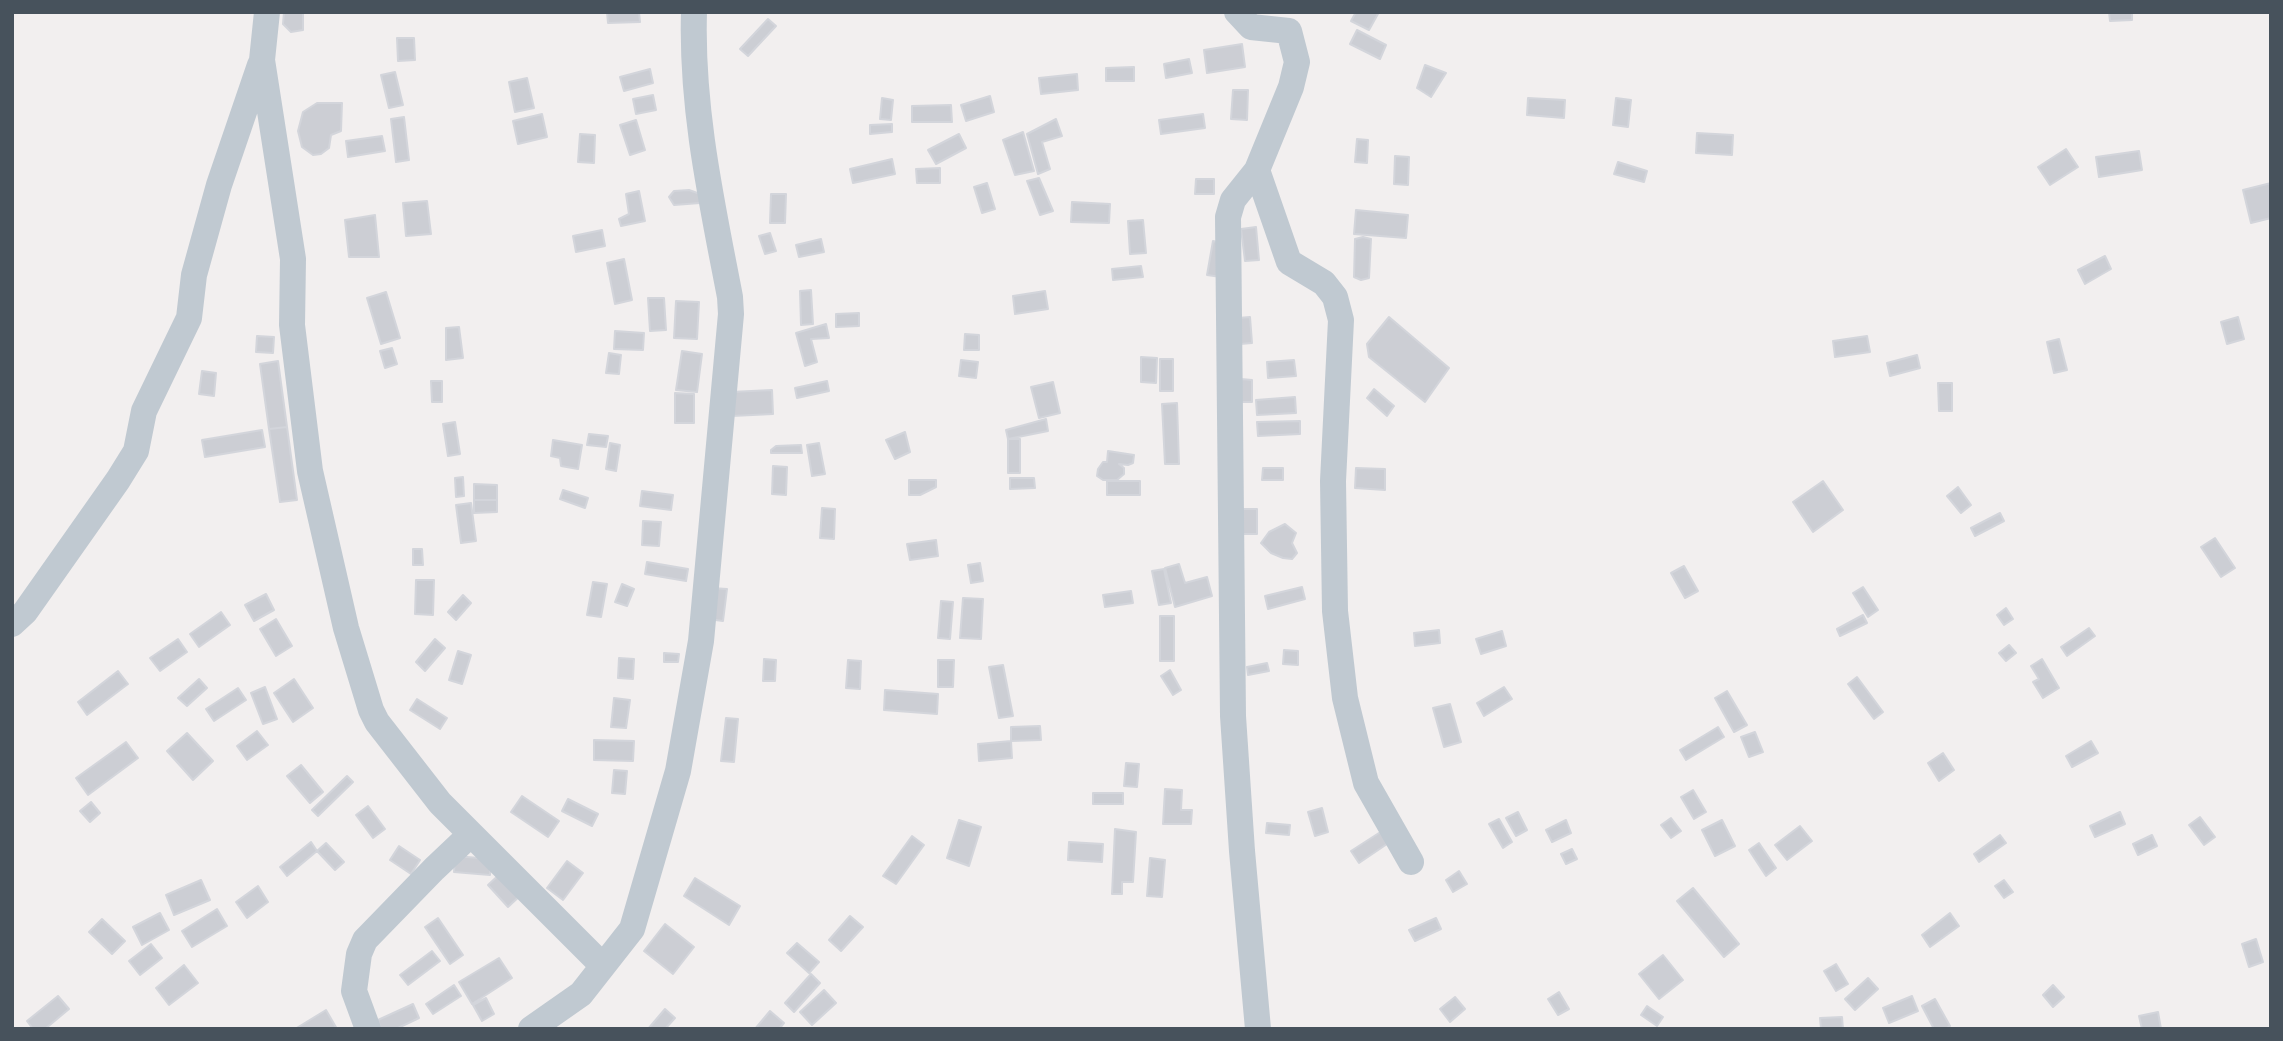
<!DOCTYPE html>
<html>
<head>
<meta charset="utf-8">
<style>
  body { margin:0 }
  #map { position:relative; width:2283px; height:1041px; overflow:hidden; background:#f2efef; font-family:Cabin,sans-serif }
  canvas { display:block }
  .frame { position:absolute; inset:0; border:14px solid #47525c; pointer-events:none }
</style>
</head>
<body>
<div id="map">
<canvas width="2283" height="1041"></canvas>
<div class="frame"></div>
</div>
<script>
const ctx = document.querySelector('canvas').getContext('2d');
ctx.lineJoin = 'round';
function paint(path, color) { ctx.fillStyle = color; ctx.fill(path, 'evenodd'); }
function stroke(path, color, width, dash) { ctx.strokeStyle = color; ctx.lineWidth = width; ctx.lineCap = dash ? 'butt' : 'round'; ctx.setLineDash(dash || []); ctx.stroke(path); }
const building = new Path2D(`
  M284 12H303V30L291 32 283 24Z
  M607 12H639L640 22 608 23Z
  M1356 12H1379L1369 30 1351 21Z
  M2109 12H2132V20L2110 21Z
  M768 19 776 26 748 56 740 49Z
  M1357 30 1386 45 1380 59 1350 44Z
  M397 38H414L415 60 398 61Z
  M1242 44 1245 67 1207 73 1204 50Z
  M1189 59 1192 73 1166 78 1164 64Z
  M1425 65 1446 73 1431 97 1417 88Z
  M1134 67V81H1106V68Z
  M650 69 653 83 624 91 620 77Z
  M395 72 403 105 389 108 381 75Z
  M1077 74 1078 90 1041 94 1039 78Z
  M527 78 534 108 515 112 509 82Z
  M1233 90H1248L1247 120 1231 119Z
  M653 95 656 110 636 114 633 99Z
  M990 96 994 112 966 121 961 105Z
  M882 98 893 100 891 120 880 119Z
  M1528 98 1565 100 1564 118 1527 115Z
  M1616 98 1631 100 1628 127 1613 125Z
  M317 103H342L341 131 331 135 329 148 321 154 313 155 302 147 298 131 303 112Z
  M951 105 952 122H912V106Z
  M542 114 547 137 518 144 513 121Z
  M1203 114 1205 128 1161 134 1159 120Z
  M404 117 409 160 396 162 391 119Z
  M1056 119 1062 136 1042 142 1050 169 1038 174 1027 134Z
  M636 120 645 150 630 155 620 125Z
  M892 124V132L870 134V125Z
  M1023 132 1034 171 1015 175 1003 140Z
  M1697 133 1733 135 1732 155 1696 153Z
  M580 134 595 135 594 163 578 162Z
  M959 134 966 148 936 164 928 150Z
  M382 136 385 151 348 157 346 141Z
  M1357 139 1368 140 1367 163 1355 162Z
  M2066 149 2078 167 2050 185 2038 167Z
  M2139 151 2142 170 2099 177 2096 157Z
  M1395 156 1409 157 1408 185 1394 184Z
  M892 159 895 174 853 183 850 169Z
  M1618 162 1647 171 1644 182 1614 174Z
  M940 168V183H917L916 169Z
  M1039 178 1053 211 1040 215 1027 181Z
  M1196 179H1214V194H1195Z
  M987 183 995 209 982 213 974 187Z
  M2271 183V218L2251 223 2243 190Z
  M689 190 703 195 700 203 674 205 669 197 674 191Z
  M639 191 645 221 621 226 619 219 629 214 626 194Z
  M771 194H786L785 223H770Z
  M427 201 431 234 406 236 403 203Z
  M1072 202 1110 204 1109 223 1071 222Z
  M1356 210 1408 215 1406 238 1354 234Z
  M375 215 379 257H349L345 220Z
  M1143 220 1146 253 1130 254 1128 221Z
  M1256 227 1259 260 1245 261 1241 229Z
  M602 230 605 246 576 252 573 236Z
  M770 233 776 251 765 254 759 236Z
  M1363 237 1371 239 1369 278 1361 280 1354 277 1355 239Z
  M821 239 824 252 799 257 796 245Z
  M1213 241 1227 244 1221 277 1207 275Z
  M2105 256 2111 269 2085 284 2078 270Z
  M624 259 632 300 615 304 607 263Z
  M1141 266 1143 277 1113 280 1112 269Z
  M811 290 813 324 801 325 800 291Z
  M1045 291 1048 309 1015 314 1013 296Z
  M386 292 400 338 381 344 367 298Z
  M648 298H664L666 330 650 331Z
  M676 301 699 302 697 339 674 338Z
  M859 313V326L836 327V314Z
  M1250 317 1252 343 1240 344 1238 318Z
  M1389 317 1449 368 1425 402 1369 357 1367 344Z
  M2238 317 2244 339 2227 344 2221 322Z
  M826 324 829 338 811 339 817 362 805 366 796 333Z
  M459 327 463 358 446 360V328Z
  M615 331 644 333 643 350 614 349Z
  M965 334 979 335V350H964Z
  M257 336 274 337 273 353 256 352Z
  M1867 336 1870 352 1835 357 1833 341Z
  M2059 339 2067 370 2054 373 2047 342Z
  M392 348 397 364 385 368 380 351Z
  M682 351 702 354 697 392 676 390Z
  M609 353 621 355 619 374 606 373Z
  M1917 355 1920 368 1890 376 1887 363Z
  M1141 357 1157 358 1156 383 1141 382Z
  M1160 359H1173V391H1160Z
  M961 360 978 362 976 378 959 376Z
  M1294 360 1296 376 1268 378 1267 362Z
  M278 361 287 427 269 429 260 364Z
  M202 371 216 373 214 396 199 394Z
  M1241 379 1252 380V402H1241Z
  M431 381H442V402H432Z
  M827 381 829 391 797 398 795 388Z
  M1053 382 1060 413 1039 418 1031 387Z
  M1938 383H1952V411H1939Z
  M1374 389 1394 406 1387 416 1367 398Z
  M772 390 773 414 732 416 731 392Z
  M675 393 694 394V423H675Z
  M1295 397 1296 413 1257 415 1256 400Z
  M1177 403 1179 464H1165L1162 404Z
  M1046 419 1048 431 1008 439 1006 430Z
  M1300 421V434L1258 436 1257 422Z
  M455 422 460 454 448 456 443 424Z
  M287 427 297 500 280 502 269 429Z
  M262 430 265 447 205 457 202 440Z
  M905 432 910 452 895 459 886 440Z
  M589 434 608 436 606 447 587 445Z
  M1008 439H1020V473H1008Z
  M553 440 582 445 578 469 561 466 560 458 551 456Z
  M610 443 620 445 616 471 606 469Z
  M819 443 825 474 812 476 807 445Z
  M801 445 802 453H771V450L776 446Z
  M1108 451 1134 455 1133 463 1128 465 1119 464 1124 468V474L1117 480H1103L1097 476 1098 469 1103 462H1107Z
  M773 466 787 467 786 495 772 494Z
  M1263 468H1283V480H1262Z
  M1356 468 1385 469V490L1355 488Z
  M463 477 464 496 456 497 455 478Z
  M1010 478H1034L1035 488 1010 489Z
  M909 480H936V487L920 495H909Z
  M1107 481H1140V495H1107Z
  M1823 481 1843 510 1813 532 1793 502Z
  M474 484 497 485V500H474Z
  M1958 487 1971 505 1961 513 1947 496Z
  M563 490 588 498 585 508 560 499Z
  M642 491 673 495 671 510 640 506Z
  M474 500H497V512L474 513Z
  M471 503 476 541 461 543 456 505Z
  M822 508 835 509 834 539 820 538Z
  M1242 509H1257V534H1242Z
  M2000 513 2004 521 1975 536 1971 528Z
  M643 521 661 522 659 546 642 545Z
  M1285 524 1296 533 1292 543 1297 553 1292 559 1283 558 1271 553 1261 543 1269 532Z
  M2215 538 2235 568 2221 577 2201 547Z
  M936 540 938 556 910 560 907 544Z
  M413 549H422L423 565H413Z
  M647 562 688 569 686 581 645 574Z
  M980 563 983 581 971 583 968 565Z
  M1179 564 1185 583 1207 577 1212 596 1175 607 1165 568Z
  M1684 566 1698 591 1685 598 1671 573Z
  M1164 569 1171 603 1159 605 1152 571Z
  M416 580H434L433 615 415 614Z
  M593 582 607 584 601 617 587 615Z
  M622 584 634 589 627 606 615 602Z
  M1302 587 1305 599 1268 609 1265 596Z
  M1863 587 1878 610 1868 617 1853 593Z
  M712 588 727 589 723 621 708 619Z
  M1131 591 1133 603 1105 607 1103 595Z
  M266 594 274 610 254 621 245 605Z
  M463 595 471 603 456 620 448 612Z
  M963 598 983 599 981 639 960 638Z
  M941 601 953 602 950 639 938 638Z
  M2006 608 2013 619 2004 625 1997 615Z
  M221 612 230 625 199 647 190 634Z
  M1863 615 1867 623 1840 636 1837 629Z
  M1160 616H1174V661H1160Z
  M276 619 292 646 276 656 260 629Z
  M2089 628 2095 636 2067 656 2061 647Z
  M1439 630 1440 643 1415 646 1414 633Z
  M1502 631 1506 646 1481 654 1476 639Z
  M178 639 187 652 160 671 150 658Z
  M435 639 445 648 425 671 416 662Z
  M2009 645 2016 653 2006 661 1999 653Z
  M1284 650 1298 651V665L1283 664Z
  M458 651 471 655 462 684 449 680Z
  M664 653 679 654 678 662H664Z
  M619 658 634 659 633 679 618 678Z
  M764 659 776 660 775 681H763Z
  M2042 659 2059 688 2043 698 2033 682 2039 679 2031 666Z
  M848 660 861 661 860 689 846 688Z
  M938 660H954L953 687H938Z
  M1267 663 1269 671 1248 675 1247 667Z
  M1003 665 1013 716 999 718 989 667Z
  M1170 670 1181 690 1173 695 1161 676Z
  M118 671 128 684 87 715 78 702Z
  M1857 677 1883 712 1874 719 1848 684Z
  M199 679 207 688 187 706 178 698Z
  M294 679 313 708 293 722 274 693Z
  M265 687 277 719 263 724 251 693Z
  M1504 687 1512 699 1484 716 1477 703Z
  M238 688 246 700 214 721 206 709Z
  M885 690 938 694 937 714 884 710Z
  M1727 691 1747 725 1734 732 1715 698Z
  M614 698 630 700 626 728 611 727Z
  M417 699 447 718 440 729 410 710Z
  M1450 704 1461 742 1444 747 1433 708Z
  M726 718 738 719 734 762 721 761Z
  M1040 726 1041 740 1011 741V727Z
  M1718 727 1724 737 1686 760 1680 750Z
  M257 731 268 745 247 760 237 746Z
  M1755 732 1763 752 1749 757 1741 737Z
  M187 733 213 761 193 780 167 751Z
  M594 740 634 741 633 761 594 760Z
  M1011 741 1012 758 979 761 978 744Z
  M2091 741 2098 753 2072 767 2066 756Z
  M126 742 138 758 88 795 76 778Z
  M1943 753 1954 770 1939 781 1928 763Z
  M1126 763 1139 764 1137 787 1124 786Z
  M301 765 323 792 310 803 287 776Z
  M614 770 627 771 625 794 612 793Z
  M347 776 353 782 318 816 312 810Z
  M1165 789 1182 790 1181 810H1192L1191 824H1163Z
  M1693 790 1706 812 1694 819 1681 797Z
  M1093 793H1123V804H1093Z
  M522 796 559 821 548 837 511 812Z
  M568 799 598 814 592 826 562 811Z
  M91 802 100 813 90 822 80 811Z
  M368 806 385 829 373 838 356 815Z
  M1322 808 1328 832 1315 836 1308 812Z
  M1518 812 1527 830 1516 836 1506 818Z
  M2120 812 2125 824 2095 837 2090 826Z
  M2200 817 2215 837 2204 845 2189 825Z
  M1671 818 1681 831 1671 838 1661 825Z
  M1499 819 1512 842 1503 848 1489 824Z
  M959 820 981 827 969 866 947 858Z
  M1566 820 1571 833 1552 842 1546 830Z
  M1722 820 1735 846 1715 856 1702 830Z
  M1267 823 1290 825 1289 835 1266 833Z
  M1800 826 1812 841 1787 860 1775 845Z
  M1115 829 1136 832 1133 882H1122V894H1112Z
  M1382 831 1390 842 1359 863 1351 851Z
  M2000 835 2006 843 1979 862 1974 854Z
  M2152 835 2157 846 2138 855 2133 844Z
  M912 836 924 845 896 884 883 876Z
  M311 842 317 851 287 876 280 867Z
  M1069 842 1103 844 1102 862 1068 860Z
  M326 843 344 862 335 870 317 851Z
  M1759 843 1776 868 1766 876 1749 850Z
  M399 846 420 860 411 874 390 860Z
  M1572 849 1577 859 1566 864 1561 854Z
  M455 856 491 859 490 875 454 872Z
  M1150 858 1165 860 1162 897 1147 896Z
  M567 861 583 873 563 900 547 888Z
  M503 871 523 893 508 907 488 885Z
  M1459 871 1467 884 1453 892 1446 880Z
  M695 878 740 906 729 925 684 896Z
  M201 880 210 900 174 915 166 895Z
  M2004 880 2013 892 2004 898 1995 886Z
  M258 886 268 902 247 918 236 902Z
  M1693 888 1739 944 1724 957 1677 901Z
  M217 909 227 926 192 947 182 931Z
  M160 913 169 930 142 945 133 927Z
  M1950 913 1959 926 1930 947 1922 935Z
  M850 916 863 927 841 951 829 940Z
  M438 918 463 955 450 964 425 927Z
  M1436 918 1441 929 1415 941 1409 930Z
  M102 919 125 941 112 954 89 932Z
  M665 924 694 947 673 974 644 951Z
  M2256 939 2263 962 2249 967 2242 944Z
  M797 943 819 962 809 973 787 953Z
  M151 944 162 958 140 975 129 961Z
  M432 951 440 961 408 985 400 975Z
  M1663 955 1683 980 1659 999 1639 974Z
  M499 958 512 978 472 1004 459 982Z
  M1836 964 1848 984 1836 991 1824 971Z
  M184 965 198 983 169 1005 156 988Z
  M811 974 820 983 794 1012 785 1003Z
  M1868 978 1878 989 1855 1010 1845 999Z
  M454 985 461 996 433 1014 426 1004Z
  M2053 985 2064 997 2053 1007 2043 995Z
  M824 990 836 1003 812 1025 800 1012Z
  M1559 992 1569 1009 1558 1015 1548 999Z
  M58 996 69 1009 45 1029H33L27 1021Z
  M1912 996 1918 1011 1889 1023 1883 1008Z
  M1455 997 1465 1009 1450 1022 1440 1009Z
  M486 998 494 1014 482 1021 473 1005Z
  M1935 999 1950 1026 1945 1029H1934L1922 1006Z
  M413 1004 419 1018 396 1029H381L378 1020Z
  M1647 1006 1663 1017 1657 1026 1641 1015Z
  M665 1009 675 1018 665 1029H648Z
  M326 1010 337 1029H295Z
  M770 1011 784 1023 779 1029H755Z
  M2158 1012 2161 1029H2142L2139 1016Z
  M1842 1017 1843 1029H1821L1820 1018Z`);
paint(building, '#ccced4');
stroke(building, '#d3d5db', 2);
stroke(new Path2D(`
  M267 12 262 60 293 259 292 325 310 471 346 628 371 710 377 722 440 803 603 966
  M1237 12 1251 27 1289 31 1297 62 1291 87 1257 170 1289 262 1324 283 1335 297 1341 320 1333 481 1335 611 1345 698 1366 783 1411 862
  M1257 170 1233 200 1228 217 1233 716 1242 851 1258 1029
  M12 624 25 612 118 480 136 451 144 411 189 318 194 275 219 185 260 65
  M368 1029 354 991 359 954 365 940 434 869 471 834
  M531 1029 581 994 632 929 678 771 701 641 731 314 730 297C712 203 691 109 694 12`), '#c0c9d1', 26);
</script>
</body>
</html>
